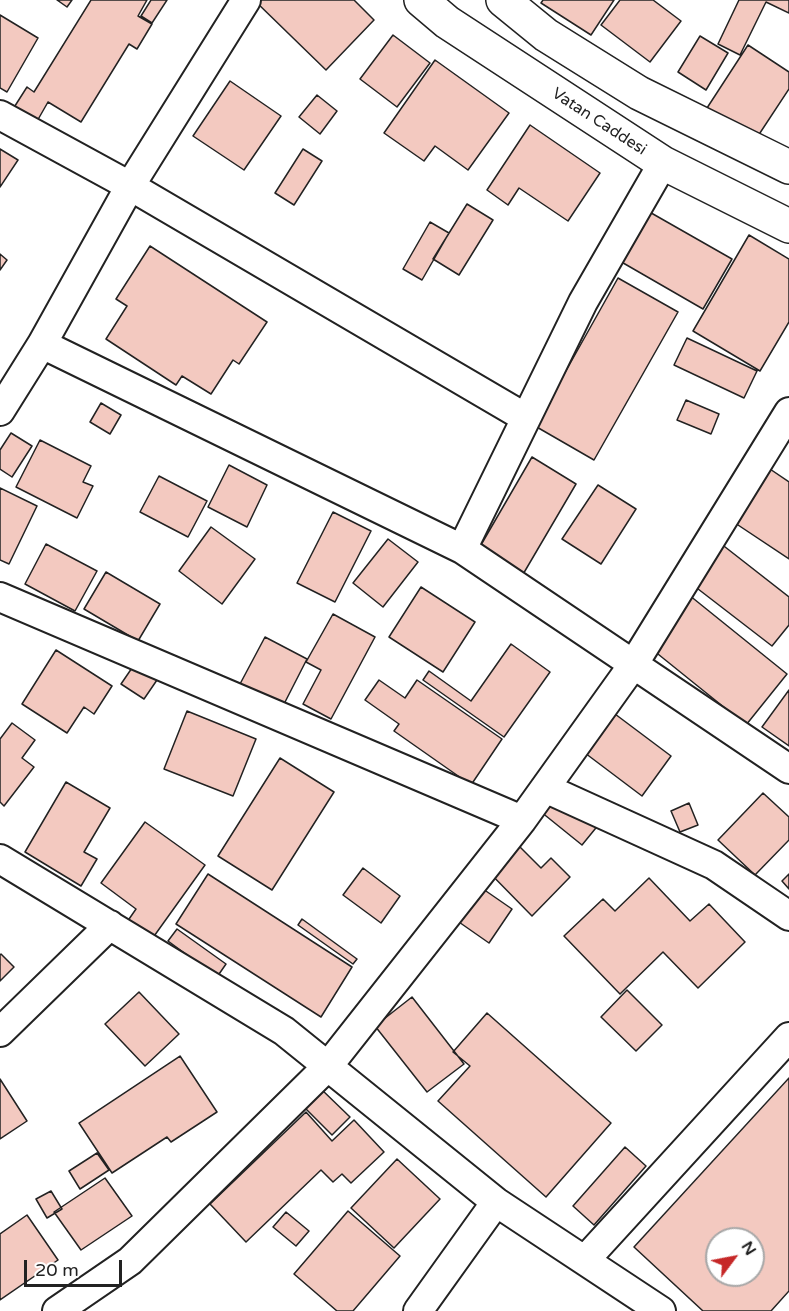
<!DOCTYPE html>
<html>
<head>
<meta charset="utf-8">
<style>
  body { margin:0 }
  #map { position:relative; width:789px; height:1311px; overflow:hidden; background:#fff; font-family:"Varela Round",sans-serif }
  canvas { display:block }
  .north { position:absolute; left:705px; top:1227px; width:60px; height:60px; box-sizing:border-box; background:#fff; border:2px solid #a7a7a7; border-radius:50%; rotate:58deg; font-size:16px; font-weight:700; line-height:24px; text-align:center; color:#222 }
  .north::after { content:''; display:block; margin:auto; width:21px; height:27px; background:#c62828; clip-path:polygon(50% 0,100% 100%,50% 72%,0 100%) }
  .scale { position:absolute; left:24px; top:1260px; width:98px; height:27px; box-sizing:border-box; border:3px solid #222; border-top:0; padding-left:8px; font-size:18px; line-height:21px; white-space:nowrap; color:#222; -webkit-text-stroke:4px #fff; paint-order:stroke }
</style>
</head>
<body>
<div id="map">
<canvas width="789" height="1311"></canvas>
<div class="north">N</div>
<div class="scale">20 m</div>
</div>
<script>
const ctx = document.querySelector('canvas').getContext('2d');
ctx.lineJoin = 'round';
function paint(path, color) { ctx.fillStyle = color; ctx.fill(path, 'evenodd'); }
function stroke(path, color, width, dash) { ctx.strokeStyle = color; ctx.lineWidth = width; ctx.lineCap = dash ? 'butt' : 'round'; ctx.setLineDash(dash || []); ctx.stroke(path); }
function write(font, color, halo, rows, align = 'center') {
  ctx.font = font + ' "Varela Round",sans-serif'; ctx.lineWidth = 4.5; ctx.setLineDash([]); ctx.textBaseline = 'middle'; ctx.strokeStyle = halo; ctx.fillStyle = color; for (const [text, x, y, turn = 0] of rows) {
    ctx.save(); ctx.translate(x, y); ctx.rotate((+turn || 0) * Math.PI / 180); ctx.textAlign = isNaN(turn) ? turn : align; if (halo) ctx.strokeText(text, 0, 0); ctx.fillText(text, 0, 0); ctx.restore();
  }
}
const building = new Path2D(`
  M57 0H72L67 7Z
  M91 0H147L138 16 152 24 137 49 129 44 81 122 48 102 36 123 13 109 27 87 34 92Z
  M151 0H167L152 23 141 16Z
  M254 0H354L374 20 326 70Z
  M543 0H614L591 35 541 3Z
  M620 0H653L681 21 650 62 601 25Z
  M739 0H789V13L766 2 740 55 718 44Z
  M0 15 38 38 7 92 0 88Z
  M393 35 430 63 397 107 360 79Z
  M700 36 728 53 706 90 678 72Z
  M748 45 789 72V89L756 139 707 108Z
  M435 60 509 113 468 170 435 146 424 161 384 133Z
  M230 81 281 116 244 170 193 136Z
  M317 95 337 111 320 134 299 117Z
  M530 125 600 173 568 221 519 188 508 205 487 190Z
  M0 149 18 160 0 187Z
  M303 149 322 161 294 205 275 193Z
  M467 204 493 220 459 275 433 259Z
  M646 210 732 259 703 309 618 260Z
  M430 222 449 233 422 280 403 269Z
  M749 235 789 259V322L760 371 693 331Z
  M150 246 267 322 239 364 233 360 211 394 182 376 176 385 106 339 127 306 116 299Z
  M0 254 7 260 0 270Z
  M618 278 678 312 594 460 535 426Z
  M687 338 757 371 744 398 674 365Z
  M686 400 719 414 711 434 677 420Z
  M101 403 121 415 110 434 90 422Z
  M11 433 32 446 12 477 0 469V450Z
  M40 440 91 466 83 482 93 486 77 518 16 487Z
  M532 457 576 484 522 576 478 550Z
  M229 465 267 485 247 527 208 507Z
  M764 465 789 482V559L729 519Z
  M159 476 207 501 188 537 140 512Z
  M598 485 636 509 601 564 562 539Z
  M0 488 37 506 9 564 0 560Z
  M333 512 371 531 335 602 297 583Z
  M211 527 255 559 222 604 179 571Z
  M388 539 418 562 383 607 353 583Z
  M720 543 789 597V625L772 646 689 582Z
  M46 544 97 571 75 611 25 584Z
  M106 572 160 604 138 641 84 609Z
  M421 587 475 622 443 672 389 637Z
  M689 595 787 674 746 725 648 646Z
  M333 614 375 637 331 719 303 704 321 670 306 662Z
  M265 637 307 659 283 706 240 684Z
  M511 644 550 672 504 737 423 680 429 671 471 701Z
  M56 650 112 686 94 714 84 707 67 733 22 704Z
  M134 665 157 680 144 699 121 684Z
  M379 680 405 698 417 680 502 739 471 785 394 731 399 724 365 700Z
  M789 690V746L762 727Z
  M187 711 256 739 233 796 164 769Z
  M611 711 671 756 642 796 581 750Z
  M12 723 35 740 22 758 34 767 4 806 0 802V739Z
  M280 758 334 792 272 890 218 856Z
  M66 782 110 808 84 852 97 859 81 886 25 852Z
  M763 793 789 817V840L755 875 718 840Z
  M525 799 604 818 582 845Z
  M689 803 698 825 680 832 671 811Z
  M145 822 205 865 152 939 127 922 136 909 101 883Z
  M507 834 541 868 551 858 570 877 532 916 479 862Z
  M363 868 400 896 381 923 343 895Z
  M208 874 352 967 321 1017 176 924Z
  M789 874V889L782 881Z
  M649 878 690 921 709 904 745 942 698 988 663 952 620 994 564 936 603 899 615 911Z
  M470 880 512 909 489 943 446 913Z
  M302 919 357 959 353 964 298 925Z
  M177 929 226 964 217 977 168 941Z
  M1 954 14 967 0 981V955Z
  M627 990 662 1025 636 1051 601 1017Z
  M139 992 179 1034 145 1066 105 1024Z
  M412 997 464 1064 427 1092 375 1026Z
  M487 1013 611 1123 546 1197 438 1101 470 1066 453 1052Z
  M180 1056 217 1112 171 1142 167 1137 112 1173 79 1123Z
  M789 1078V1291L771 1311H703L634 1247ZM717 1239H753V1275H717Z
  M0 1079 27 1121 0 1139Z
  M320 1088 350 1117 332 1135 303 1106Z
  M306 1112 332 1141 354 1120 384 1152 351 1183 342 1174 333 1182 321 1170 246 1242 210 1204Z
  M625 1147 646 1166 594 1225 573 1206Z
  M97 1153 109 1170 80 1189 69 1171Z
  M397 1159 440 1199 394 1248 351 1208Z
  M105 1178 132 1216 81 1250 54 1212Z
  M51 1191 62 1209 47 1218 36 1199Z
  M348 1211 400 1256 353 1311H337L294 1274Z
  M286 1212 309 1231 296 1246 273 1227Z
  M27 1215 58 1260 0 1300V1234Z`);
paint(building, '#f3c9c0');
stroke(building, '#222', 1.5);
const minor = new Path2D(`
  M0 115 130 186 526 418
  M42 344 462 549 789 769
  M0 411 42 344 130 186 246 0
  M462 549 583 302 663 163
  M0 597 522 820
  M545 788 714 865 789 916
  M0 859 284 1031 496 1202 661 1311
  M0 1032 110 925
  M585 1260 789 1037
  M57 1311 130 1261 328 1066 522 820 633 665 789 412
  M418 1311 496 1202`);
const secondary = new Path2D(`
  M421 0 447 22 663 163 789 226
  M503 0 546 35 639 93 789 167`);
stroke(minor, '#222', 32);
stroke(secondary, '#222', 36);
stroke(minor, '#fff', 28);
stroke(secondary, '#fff', 33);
write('16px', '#222', '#fff', [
  ["Vatan Caddesi",599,122,33]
]);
</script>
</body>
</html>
